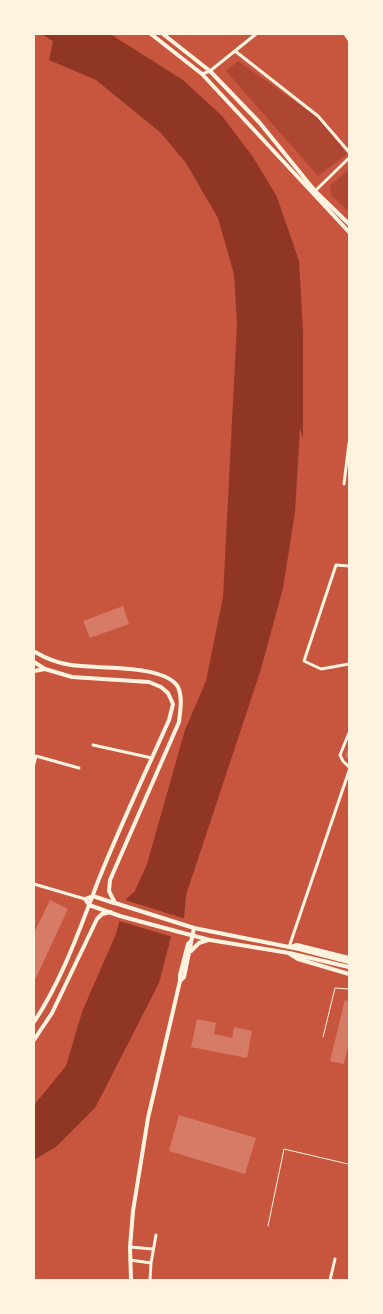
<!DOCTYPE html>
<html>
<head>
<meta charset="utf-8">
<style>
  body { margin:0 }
  #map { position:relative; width:383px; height:1314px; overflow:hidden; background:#c8553d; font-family:"Asap Condensed",sans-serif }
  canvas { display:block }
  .frame { position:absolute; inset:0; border:35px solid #fff3e0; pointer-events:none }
</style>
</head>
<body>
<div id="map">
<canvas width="383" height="1314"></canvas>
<div class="frame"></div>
</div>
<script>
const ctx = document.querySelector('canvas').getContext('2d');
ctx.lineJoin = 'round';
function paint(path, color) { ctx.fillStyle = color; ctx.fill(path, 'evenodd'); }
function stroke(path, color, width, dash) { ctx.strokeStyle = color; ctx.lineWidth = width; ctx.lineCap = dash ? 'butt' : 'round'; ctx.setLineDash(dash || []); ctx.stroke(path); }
paint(new Path2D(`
  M238 61 320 119 347 154 318 176 226 71Z
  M349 169V212L331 195 330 186Z`), '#ae4732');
paint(new Path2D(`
  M41 34H110L183 80 222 116 253 157 277 197 299 261 303 331V439L300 428 295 512 283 588 261 669 186 895 184 918 171 937 159 983 95 1108 57 1146 34 1160V1105L66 1066 82 1012 116 934 125 900 135 891 147 864 185 730 206 681 223 597 237 324 234 274 218 218 186 163 161 133 96 80 49 60 53 41Z`), '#8f3625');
paint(new Path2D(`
  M125 900 186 919 173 937 119 921Z`), '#c8553d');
paint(new Path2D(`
  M123 606 129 624 90 638 83 621Z
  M349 745V758L345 757Z
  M50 900 68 909 34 982V933Z
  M345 1000 349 1002V1041L344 1064 330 1061Z
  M197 1019 216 1023 214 1034 232 1038 234 1027 252 1031 247 1058 191 1047Z
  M179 1115 256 1138 245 1174 169 1151Z`), '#d67c66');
stroke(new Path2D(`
  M323 1037 335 988 349 989`), '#fff3e0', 1);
stroke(new Path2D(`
  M268 1226 284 1149 348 1164`), '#fff3e0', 1);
stroke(new Path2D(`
  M345 34 349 40
  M235 51 318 116 349 152
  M202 74 210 71 256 34
  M315 191 349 158
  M344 484 349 443
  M349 566 336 565 304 661 321 669 349 664
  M349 733 340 755 343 761 349 767
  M93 745 152 758
  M34 764 36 756 79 768
  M34 884 85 899
  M289 947 349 771
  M130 1247 153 1249
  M130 1260 151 1263
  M150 1280 151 1263 156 1235
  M330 1280 335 1259`), '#fff3e0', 3);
stroke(new Path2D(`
  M151 34 202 74 349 232
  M163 34 210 71 259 122 315 191 349 224
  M35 652C47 659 57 663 71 665 96 669 165 664 178 687 183 698 180 711 179 722L110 880 109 891 115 903 194 928 299 949 349 962
  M34 662 45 669 72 677 149 682 161 687 168 693 173 704 169 720C145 774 119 828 97 884 79 931 62 980 34 1022
  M34 671 45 669
  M114 903 93 896 85 899 89 905 120 916 183 933 210 940 289 953 349 967
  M291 947 297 945 349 958
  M191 951 199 943 208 940
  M290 954 298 959 349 974
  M180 981 184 977 194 928
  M34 1040 52 1013 97 919 102 914 111 912
  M131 1280 130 1247 133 1211 148 1118 180 981V975L188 944 191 941`), '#fff3e0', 4);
</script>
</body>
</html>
